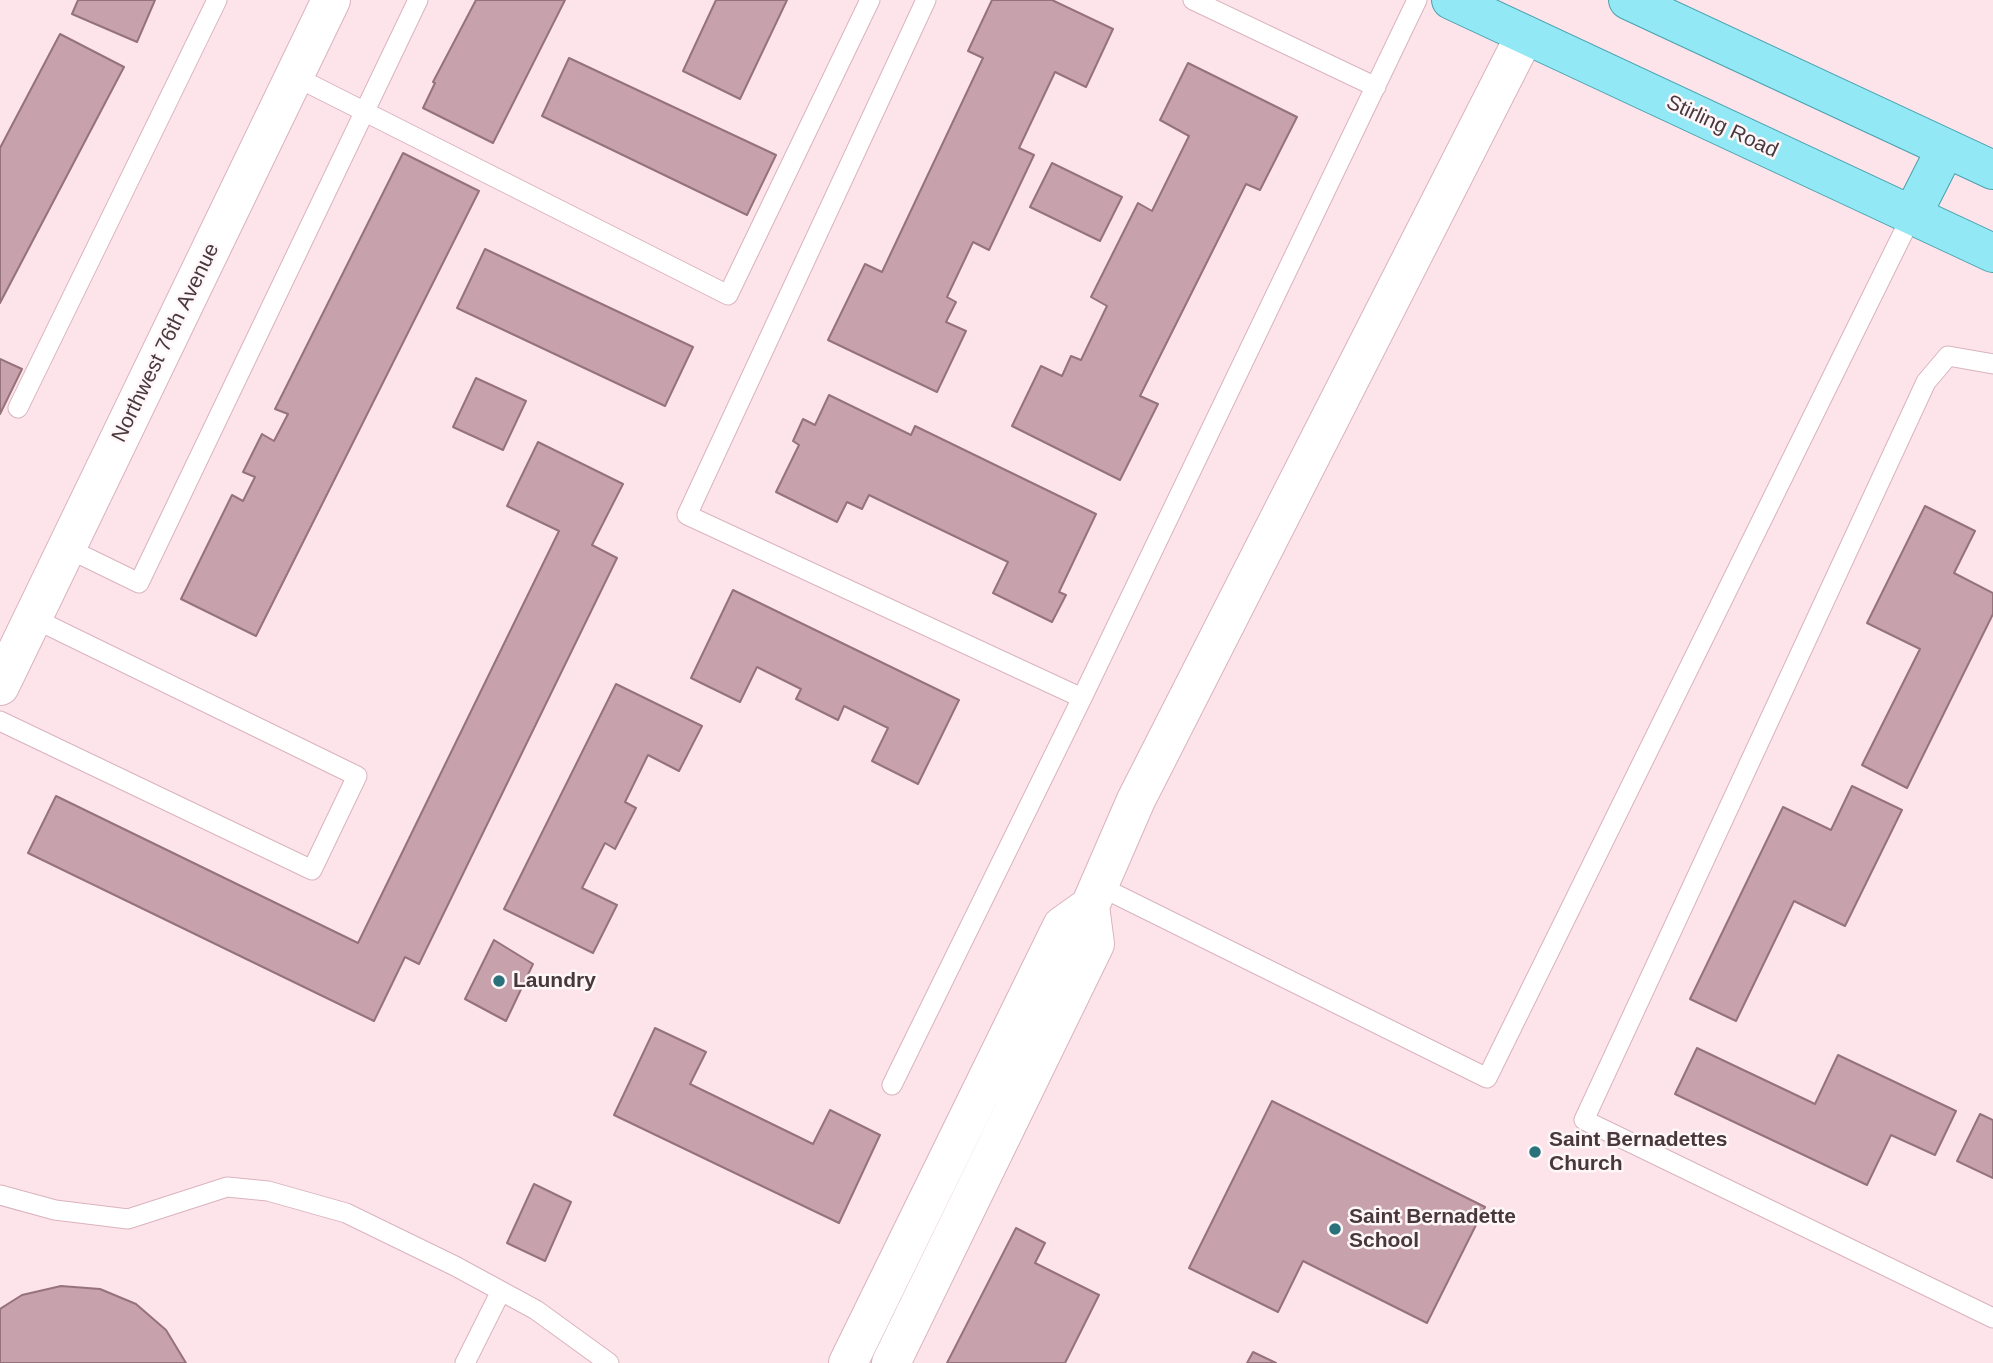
<!DOCTYPE html>
<html>
<head>
<meta charset="utf-8">
<style>
  body { margin:0 }
  canvas { display:block; background:#fce4ea }
</style>
</head>
<body>
<canvas width="1993" height="1363"></canvas>
<script>
const ctx = document.querySelector('canvas').getContext('2d');
ctx.lineJoin = 'round';
function paint(path, color) { ctx.fillStyle = color; ctx.fill(path, 'evenodd'); }
function stroke(path, color, width, dash) { ctx.strokeStyle = color; ctx.lineWidth = width; ctx.lineCap = dash ? 'butt' : 'round'; ctx.setLineDash(dash || []); ctx.stroke(path); }
function write(font, color, halo, rows, align = 'center') {
  ctx.font = font + ' Arial,sans-serif'; ctx.lineWidth = 5; ctx.setLineDash([]); ctx.textBaseline = 'middle'; ctx.strokeStyle = halo; ctx.fillStyle = color; for (const [text, x, y, turn = 0] of rows) {
    ctx.save(); ctx.translate(x, y); ctx.rotate((+turn || 0) * Math.PI / 180); ctx.textAlign = isNaN(turn) ? turn : align; if (halo) ctx.strokeText(text, 0, 0); ctx.fillText(text, 0, 0); ctx.restore();
  }
}
const building = new Path2D(`
  M78 0H155L137 42 72 14Z
  M476 0H565L493 143 423 108 435 83 433 82Z
  M716 0H787L740 99 683 71Z
  M992 0H1052L1113 29 1086 87 1055 72 1019 148 1034 155 989 250 973 242 947 297 956 302 946 322 966 331 937 392 828 340 865 264 882 272 983 58 968 51Z
  M60 34 124 67 0 303V148Z
  M569 58 776 155 747 215 542 116Z
  M1188 63 1297 117 1260 190 1246 184 1140 396 1158 404 1120 480 1012 426 1041 366 1062 376 1071 356 1081 360 1107 306 1091 297 1138 203 1152 211 1189 136 1160 120Z
  M403 153 479 191 256 636 181 599 232 495 243 501 255 477 243 472 262 434 274 441 288 414 275 409Z
  M1052 163 1122 197 1100 241 1030 207Z
  M485 249 693 347 665 406 457 308Z
  M0 359 22 369 0 414Z
  M476 378 526 401 503 450 453 427Z
  M829 395 911 435 915 426 1096 514 1059 592 1066 595 1052 622 993 593 1008 562 869 495 862 509 847 502 837 522 776 492 799 445 793 441 803 419 815 425Z
  M538 442 623 484 592 545 617 558 419 964 405 957 374 1021 28 853 56 796 358 943 559 531 507 506Z
  M1925 506 1975 531 1954 573 1993 593V614L1907 788 1862 765 1920 649 1867 623Z
  M733 590 959 700 918 784 872 761 888 728 844 706 838 720 796 699 801 689 757 667 740 702 691 678Z
  M616 684 702 726 679 771 648 755 625 802 636 808 615 849 605 843 582 888 617 905 593 953 504 909Z
  M1852 786 1902 810 1845 926 1794 901 1736 1021 1690 999 1783 807 1831 830Z
  M494 940 533 964 506 1021 465 999Z
  M655 1028 706 1052 690 1084 813 1144 830 1110 880 1135 839 1223 614 1115Z
  M1697 1048 1815 1104 1838 1055 1956 1111 1935 1155 1891 1135 1867 1185 1675 1094Z
  M1272 1101 1485 1207 1427 1323 1303 1261 1278 1312 1189 1268Z
  M1980 1114 1993 1120V1178L1957 1161Z
  M534 1184 571 1202 545 1261 507 1243Z
  M1016 1228 1045 1243 1035 1263 1099 1295 1065 1363H947Z
  M61 1286 100 1289 136 1304 166 1330 186 1363H0V1309L22 1295Z
  M1253 1352 1276 1363H1247Z`);
paint(building, '#c7a1ac');
stroke(building, '#95727c', 2);
const service = new Path2D(`
  M926 0 687 515 1082 698
  M1193 0 1376 87
  M294 76 728 295 870 0
  M1993 364 1948 356 1926 382 1584 1120 1993 1318
  M18 408 217 0
  M67 548 139 583 418 0
  M0 721 312 870 357 776 33 618
  M1099 886 1487 1078 1912 215
  M892 1085 1082 698 1417 0
  M0 1195 55 1210 128 1219 227 1187 268 1191 346 1213 455 1266 536 1310 609 1363
  M465 1363 501 1291`);
const minor = new Path2D(`
  M0 686 331 0
  M1090 906 1136 800 1525 35
  M848 1363 1062 926 1090 906 1095 944 891 1363`);
const primary = new Path2D(`
  M1451 0 1993 253
  M1628 0 1993 170
  M1912 215 1946 148`);
stroke(service, '#dab3be', 21);
stroke(minor, '#dab3be', 40);
stroke(primary, '#49a1ae', 40);
stroke(service, '#fff', 19);
stroke(minor, '#fff', 38);
stroke(primary, '#92e8f4', 38);
for (const [x, y, r, color] of [
  [499,981,7,"#29727b"],
  [1535,1152,7,"#29727b"],
  [1335,1229,7,"#29727b"]
]) { const dot = new Path2D(); dot.arc(x, y, r, 0, 2 * Math.PI); ctx.fillStyle = color; ctx.fill(dot); stroke(dot, '#fef6f8', 2.5); }
write('21px', '#48383c', '#fef6f8', [
  ["Stirling Road",1722,127,25],
  ["Northwest 76th Avenue",166,343,-64]
]);
write('bold 21px', '#48383c', '#fef6f8', [
  ["Laundry",513,981],
  ["Saint Bernadettes",1549,1140],
  ["Church",1549,1164],
  ["Saint Bernadette",1349,1217],
  ["School",1349,1241]
], 'left');
</script>
</body>
</html>
